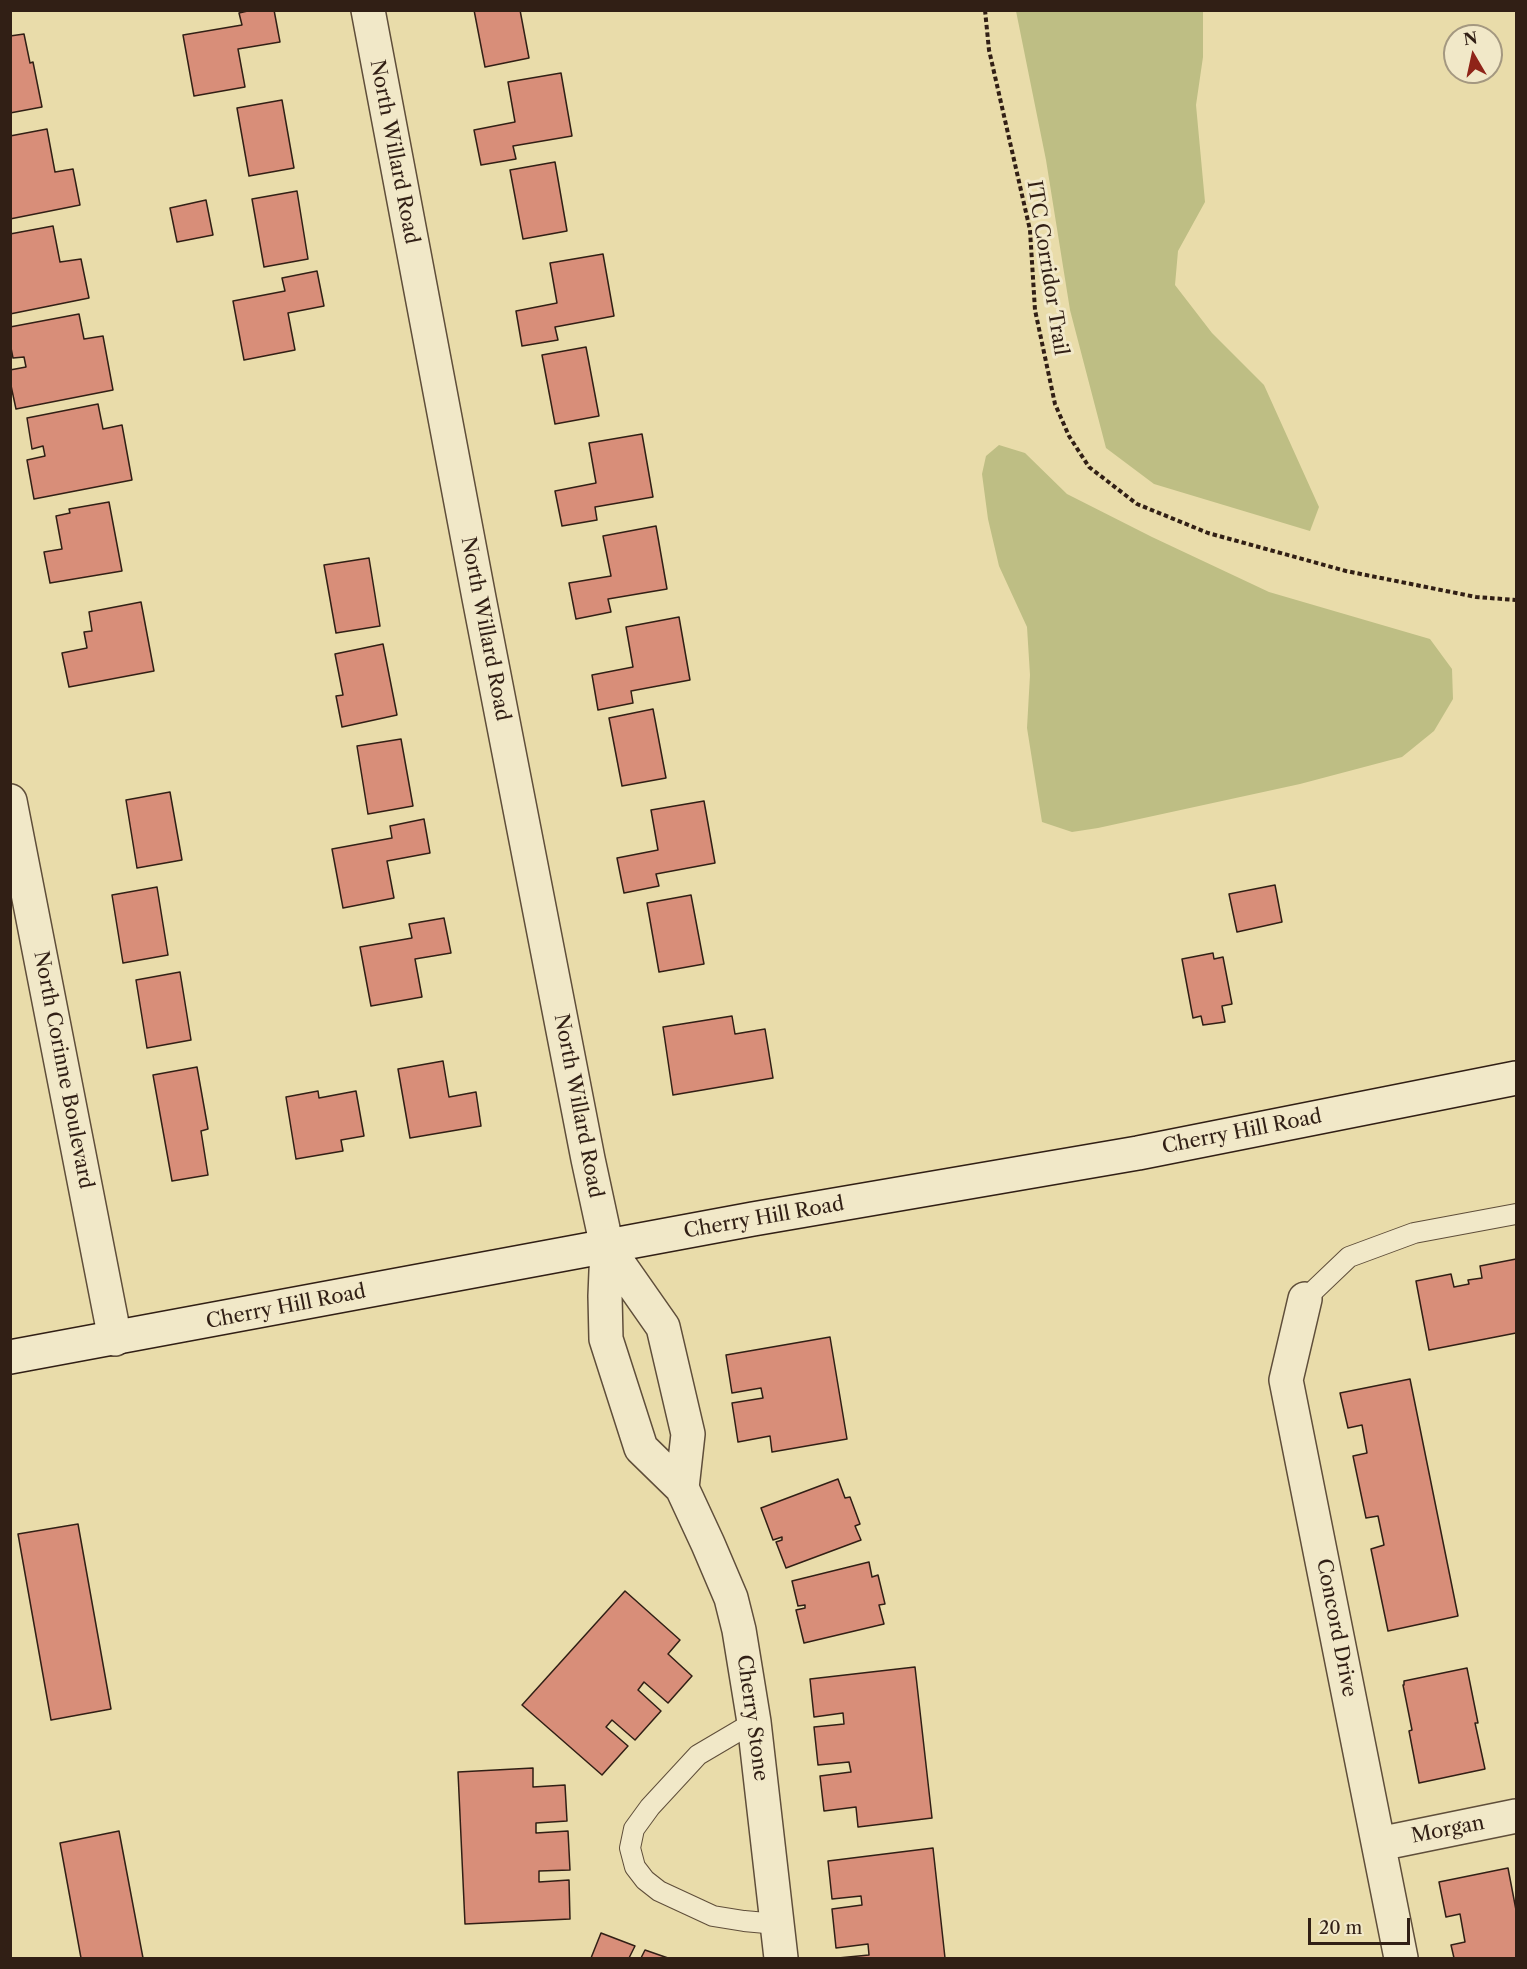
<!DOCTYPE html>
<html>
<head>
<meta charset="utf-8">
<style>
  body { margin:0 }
  #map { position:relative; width:1527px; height:1969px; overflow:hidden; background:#e9dcaa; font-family:"Libre Caslon Text",serif }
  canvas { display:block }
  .frame { position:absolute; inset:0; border:12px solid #311f15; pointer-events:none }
  .north { position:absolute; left:1443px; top:24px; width:60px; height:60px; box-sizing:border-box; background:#f1e8c8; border:2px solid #a49880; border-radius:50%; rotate:351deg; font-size:16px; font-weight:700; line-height:24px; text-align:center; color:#311f15 }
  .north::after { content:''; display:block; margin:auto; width:21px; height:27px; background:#8f2418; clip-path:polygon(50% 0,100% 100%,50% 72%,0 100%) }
  .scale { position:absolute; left:1308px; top:1918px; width:102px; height:27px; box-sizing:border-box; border:3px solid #311f15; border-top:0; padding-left:8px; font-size:18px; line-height:21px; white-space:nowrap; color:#311f15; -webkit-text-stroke:4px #f1e8c8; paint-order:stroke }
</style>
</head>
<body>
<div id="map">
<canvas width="1527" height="1969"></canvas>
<div class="frame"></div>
<div class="north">N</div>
<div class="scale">20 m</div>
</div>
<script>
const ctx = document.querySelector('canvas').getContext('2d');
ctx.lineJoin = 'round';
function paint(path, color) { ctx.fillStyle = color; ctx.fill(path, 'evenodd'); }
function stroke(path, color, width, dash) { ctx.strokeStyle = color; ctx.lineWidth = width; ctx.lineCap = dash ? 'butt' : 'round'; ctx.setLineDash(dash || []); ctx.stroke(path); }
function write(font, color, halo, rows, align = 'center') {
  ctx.font = font + ' "Libre Caslon Text",serif'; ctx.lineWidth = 6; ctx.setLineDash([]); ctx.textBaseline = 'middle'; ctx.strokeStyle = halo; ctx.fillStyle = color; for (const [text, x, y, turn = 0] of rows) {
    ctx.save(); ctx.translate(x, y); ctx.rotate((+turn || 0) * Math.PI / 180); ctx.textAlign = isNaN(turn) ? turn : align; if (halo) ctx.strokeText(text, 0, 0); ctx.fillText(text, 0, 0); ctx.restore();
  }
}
paint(new Path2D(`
  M1016 11H1203V57L1196 105 1205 202 1178 251 1175 285 1212 333 1264 385 1319 507 1310 531 1154 484 1106 448 1070 310 1046 160Z
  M999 445 1025 453 1067 494 1152 537 1269 592 1430 639 1452 669 1453 699 1434 731 1402 757 1300 784 1098 828 1072 832 1042 822 1027 728 1030 675 1027 627 999 566 988 519 982 474 986 456Z`), '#bebe84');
const building = new Path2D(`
  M252 10H274L280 42 238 49 245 87 194 96 183 35 242 25 239 13Z
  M474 10H520L529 58 485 67Z
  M24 34 30 63 33 62 42 107 10 113V36Z
  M561 73 572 136 513 146 516 159 481 165 474 130 515 122 508 82Z
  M282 100 294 168 249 176 237 108Z
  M47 129 55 172 73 169 80 205 10 219V136Z
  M555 162 567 231 523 239 510 170Z
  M297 191 308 259 264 267 252 199Z
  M206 200 213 235 177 242 170 208Z
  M53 226 60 262 81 259 89 298 10 314V234Z
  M603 254 614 316 555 327 558 340 522 346 516 311 557 303 550 263Z
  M317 271 324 306 288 313 295 350 244 360 233 301 285 291 282 278Z
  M79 314 84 339 103 336 113 390 16 409 10 381V370L26 367 24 357 13 358 10 343V327Z
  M586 347 599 416 555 424 542 355Z
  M98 404 103 429 122 425 132 480 34 499 27 460 45 456 43 446 32 449 27 418Z
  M642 434 653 497 595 507 597 520 562 526 555 491 596 483 589 443Z
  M109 502 122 571 50 583 44 552 62 549 56 516 70 513 69 509Z
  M656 526 667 589 608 599 611 612 576 619 569 583 611 576 603 536Z
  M369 558 380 626 336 633 324 565Z
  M141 602 154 671 69 687 62 653 87 648 84 632 92 631 89 612Z
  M679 617 690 680 631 691 633 703 598 710 592 675 633 667 626 627Z
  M383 644 397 715 342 727 336 696 343 695 335 654Z
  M653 709 666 778 622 786 609 718Z
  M401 739 413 806 368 814 357 746Z
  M170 792 182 860 137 868 126 800Z
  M704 801 715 863 656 874 659 886 624 893 617 858 658 850 651 810Z
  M424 819 430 853 387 861 394 898 343 908 332 849 392 838 390 826Z
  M1275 885 1282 922 1237 932 1229 894Z
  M157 887 168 955 123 963 112 895Z
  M691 895 704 964 659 972 647 903Z
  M444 918 451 953 415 959 422 997 371 1006 360 947 412 938 409 924Z
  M1213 953 1214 959 1223 957 1232 1004 1222 1006 1225 1022 1203 1025 1201 1016 1193 1018 1182 959Z
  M180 972 191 1040 147 1048 136 980Z
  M732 1016 735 1034 765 1029 773 1078 673 1095 663 1027Z
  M443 1061 449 1097 476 1092 481 1126 410 1138 398 1069Z
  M197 1067 208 1129 201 1131 208 1175 172 1181 153 1075Z
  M318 1091 319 1098 356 1091 364 1136 341 1140 343 1151 296 1159 286 1097Z
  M1516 1259V1333L1429 1350 1416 1281 1451 1274 1454 1287 1469 1284 1468 1280 1482 1278 1480 1266Z
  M830 1337 847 1439 772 1452 770 1436 738 1442 732 1403 763 1398 761 1388 732 1393 726 1355Z
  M1410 1379 1458 1616 1388 1631 1371 1549 1384 1545 1378 1516 1366 1518 1353 1456 1367 1453 1362 1425 1348 1428 1340 1393Z
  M838 1479 845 1498 850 1497 860 1524 855 1526 861 1540 786 1568 776 1542 782 1540V1537L773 1540 761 1508Z
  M78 1524 111 1709 51 1720 18 1534Z
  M869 1562 872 1577 878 1575 885 1604 879 1605 884 1624 804 1643 796 1610 805 1608V1605L798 1606 792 1581Z
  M625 1591 680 1640 668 1654 692 1676 668 1703 644 1682 638 1690 661 1711 635 1740 612 1720 606 1727 628 1746 602 1775 522 1705Z
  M915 1667 932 1818 858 1827 856 1807 824 1811 820 1776 851 1772 849 1762 818 1765 814 1727 844 1724 843 1713 814 1717 810 1679Z
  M1467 1668 1478 1723H1475L1485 1769 1419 1783 1409 1731 1412 1730 1403 1685H1404V1681Z
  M533 1768V1787L565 1785 567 1821 536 1823V1833L568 1831 570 1870 539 1871V1882L569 1880 570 1919 465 1924 458 1772Z
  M119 1831 143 1958H81L60 1843Z
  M933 1848 945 1958H838L869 1955 868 1944 836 1948 832 1909 862 1905 861 1896 832 1899 828 1861Z
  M1508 1868 1516 1910V1958H1454L1451 1945 1465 1942 1460 1914 1446 1917 1439 1882Z
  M601 1933 635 1946 629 1958H591Z
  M645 1950 668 1958H641Z`);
paint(building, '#d88e79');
stroke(building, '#311f15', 1.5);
const lane = new Path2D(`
  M1305 1299 1349 1257 1414 1233 1516 1214
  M754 1722 698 1755 650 1807 634 1829 630 1848 635 1867 645 1880 659 1891 713 1916 744 1921 777 1924`);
const street = new Path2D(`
  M368 10 479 598 588 1159 607 1247 605 1296 606 1339 641 1448 682 1488 708 1544 731 1598 739 1630 754 1722 781 1958
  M10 801 115 1339
  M607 1247 663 1327 688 1434 682 1488
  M1305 1299 1286 1380 1401 1958
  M1379 1844 1516 1816`);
const secondary = new Path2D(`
  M10 1357 753 1219 1138 1153 1516 1078`);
stroke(lane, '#5f4e3a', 22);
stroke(street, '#5f4e3a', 36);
stroke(secondary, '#311f15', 36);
stroke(new Path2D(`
  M985 10 989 50 1030 230 1035 310 1055 404 1069 436 1089 467 1137 504 1208 533 1346 571 1476 597 1516 600`), '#311f15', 4, [4.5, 3]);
stroke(lane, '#f1e8c8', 20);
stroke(street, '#f1e8c8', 33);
stroke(secondary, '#f1e8c8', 33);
write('20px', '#311f15', '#f1e8c8', [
  ["North Willard Road",394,152,79],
  ["ITC Corridor Trail",1047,268,81],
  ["North Willard Road",485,629,79],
  ["North Corinne Boulevard",63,1070,79],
  ["North Willard Road",578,1106,79],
  ["Cherry Hill Road",1242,1132,-11],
  ["Cherry Hill Road",764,1218,-10],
  ["Cherry Hill Road",286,1307,-11],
  ["Concord Drive",1336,1628,79],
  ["Cherry Stone",752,1718,82],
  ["Morgan",1448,1830,-11]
]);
</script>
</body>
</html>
